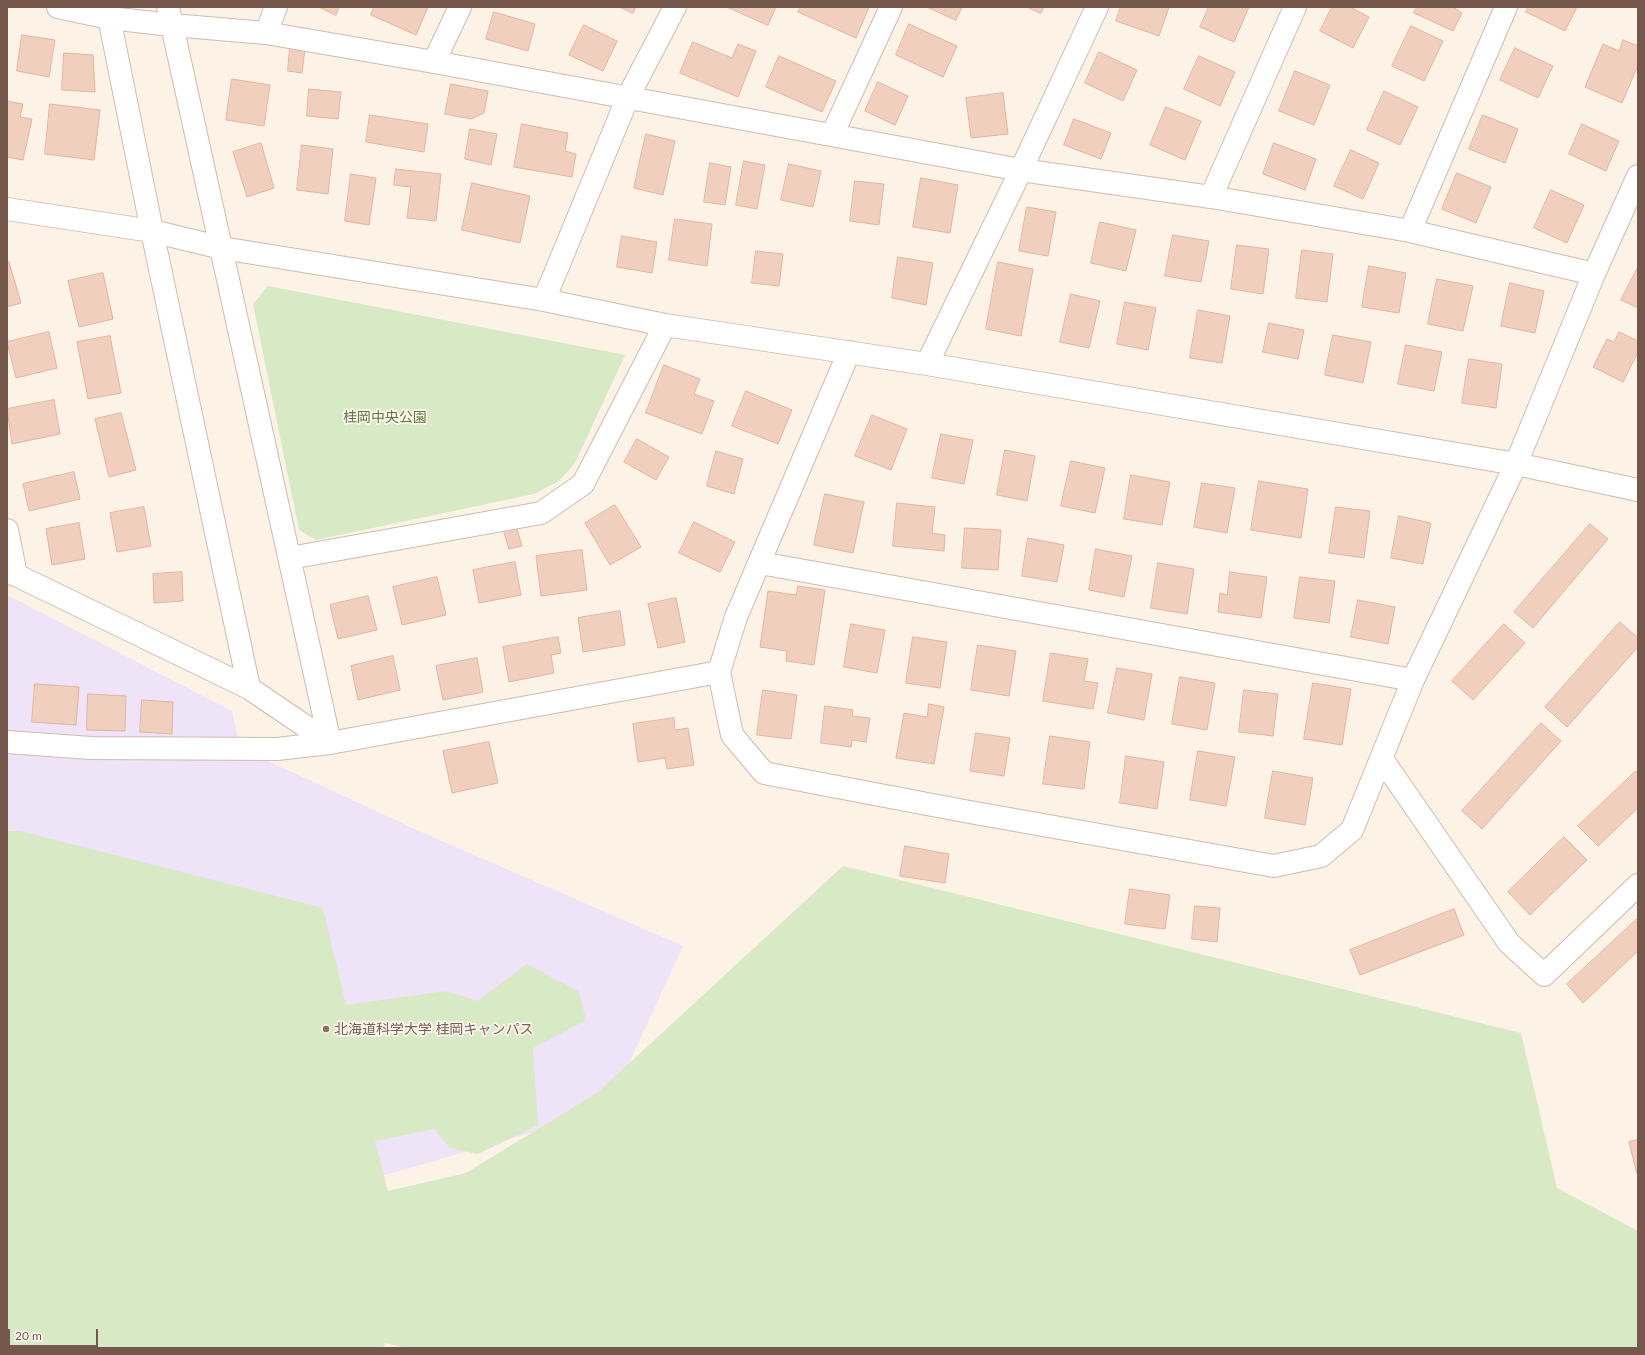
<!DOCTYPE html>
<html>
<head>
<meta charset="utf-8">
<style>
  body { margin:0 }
  #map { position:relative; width:1645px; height:1355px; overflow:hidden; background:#fcf2e6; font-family:Lato,sans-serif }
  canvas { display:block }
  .frame { position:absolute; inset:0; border:8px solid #75574c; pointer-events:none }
  .scale { position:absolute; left:8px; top:1329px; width:90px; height:18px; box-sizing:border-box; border:2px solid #75574c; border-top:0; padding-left:5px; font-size:12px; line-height:14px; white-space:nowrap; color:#75574c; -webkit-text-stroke:3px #fef6ed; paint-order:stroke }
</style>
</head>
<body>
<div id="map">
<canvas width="1645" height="1355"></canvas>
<div class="frame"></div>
<div class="scale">20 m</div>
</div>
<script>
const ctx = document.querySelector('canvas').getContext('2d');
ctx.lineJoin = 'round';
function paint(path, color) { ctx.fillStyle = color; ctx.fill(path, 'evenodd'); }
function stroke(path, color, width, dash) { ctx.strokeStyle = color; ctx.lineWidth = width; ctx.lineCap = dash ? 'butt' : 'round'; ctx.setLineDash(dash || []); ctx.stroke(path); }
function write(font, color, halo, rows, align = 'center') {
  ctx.font = font + ' Lato,"Noto Sans JP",sans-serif'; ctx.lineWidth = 3.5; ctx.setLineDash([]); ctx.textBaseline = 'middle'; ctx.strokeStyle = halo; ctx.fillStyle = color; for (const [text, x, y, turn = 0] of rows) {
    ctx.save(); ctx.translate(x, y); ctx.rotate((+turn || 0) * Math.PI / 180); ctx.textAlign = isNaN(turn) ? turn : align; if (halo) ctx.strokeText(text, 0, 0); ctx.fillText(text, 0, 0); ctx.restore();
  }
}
paint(new Path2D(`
  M7 595 232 711 240 748 419 831 683 946 607 1111 364 1181 7 1348Z`), '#efe3f8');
paint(new Path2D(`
  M268 286 625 355 575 463 559 481 534 494 316 540 299 530 253 304Z
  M7 831H20L323 908 346 1005 446 991 478 1001 527 964 579 992 586 1020 533 1048 538 1125 478 1154 450 1148 434 1129 375 1141 388 1191 466 1173 597 1093 843 866 1521 1033 1557 1188 1638 1231V1348H406L385 1343 383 1348H7Z`), '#d7e9c5');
const building = new Path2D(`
  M319 7H339L336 15Z
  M374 7H428L416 35 371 15Z
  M620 7H636L633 13Z
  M727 7H776L768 25Z
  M801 7H869L856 38 798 12Z
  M927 7H962L956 20Z
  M1027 7H1044L1041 13Z
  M1121 7H1169L1159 36 1116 21Z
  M1209 7H1249L1234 42 1200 27Z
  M1332 7H1350L1369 17 1353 48 1320 31Z
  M1417 7H1453L1462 13 1453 31 1414 13Z
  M1529 7H1577L1565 31 1526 12Z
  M494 12 535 24 528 51 486 39Z
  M909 24 957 46 943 77 896 55Z
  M584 25 617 41 603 71 569 55Z
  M1411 26 1443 41 1424 81 1392 66Z
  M22 35 55 40 49 77 17 71Z
  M1623 40 1638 46V65L1622 103 1585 87 1603 44 1619 51Z
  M693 42 732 58 738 44 756 51 738 97 680 73Z
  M290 47 305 49 302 73 288 71Z
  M1515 48 1553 66 1538 98 1500 80Z
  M1099 52 1137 70 1123 101 1085 83Z
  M64 53 93 55 95 92 62 90Z
  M779 56 836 81 822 112 766 87Z
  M1199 56 1235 72 1220 106 1184 89Z
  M1295 71 1330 85 1314 125 1279 111Z
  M232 79 270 85 264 126 226 120Z
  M878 82 908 96 895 125 865 111Z
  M451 84 488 91 484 113 471 119 445 114Z
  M309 89 341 92 338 119 307 116Z
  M1384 91 1418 107 1400 145 1367 130Z
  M1003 93 1008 134 971 138 966 98Z
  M7 101 23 104 20 117 32 119 23 160 7 157Z
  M50 104 100 110 94 160 45 154Z
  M1166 107 1201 121 1185 160 1150 145Z
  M370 115 428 124 424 152 366 142Z
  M1483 115 1518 129 1505 163 1469 149Z
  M1074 119 1111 133 1101 159 1064 145Z
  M522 124 568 133 565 151 576 154 572 177 514 167Z
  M1582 124 1619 141 1606 171 1569 154Z
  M470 129 497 134 491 165 465 159Z
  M646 134 675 141 663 195 634 188Z
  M261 143 274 188 247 197 233 152Z
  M1274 143 1316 159 1305 190 1263 174Z
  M302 145 333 149 328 194 297 190Z
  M1351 150 1379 163 1363 199 1334 186Z
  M744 161 765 165 757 209 736 205Z
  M710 163 731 167 725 205 704 202Z
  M789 164 821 171 813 207 781 200Z
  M396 169 441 174 436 221 407 218 411 187 394 185Z
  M1457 173 1491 187 1476 223 1442 209Z
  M351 174 376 178 369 225 345 221Z
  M921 178 958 185 950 233 913 227Z
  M855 181 884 184 879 225 850 221Z
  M472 183 530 196 520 243 462 230Z
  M1551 190 1584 205 1567 243 1534 228Z
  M1027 207 1056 212 1048 256 1019 251Z
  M675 219 712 224 707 266 669 260Z
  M1100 222 1136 230 1126 271 1091 263Z
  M1173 235 1209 241 1201 282 1165 276Z
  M622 236 657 242 652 273 617 267Z
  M1237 245 1269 249 1263 294 1231 289Z
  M1302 250 1333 254 1327 302 1296 298Z
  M756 251 783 254 779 286 752 283Z
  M898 257 933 263 926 305 892 298Z
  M9 262 21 303 7 307V263Z
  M998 262 1033 269 1021 336 986 329Z
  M1369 266 1406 273 1399 313 1362 307Z
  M1638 267V308L1621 300Z
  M103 273 113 319 79 327 68 281Z
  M1437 279 1473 286 1463 331 1428 324Z
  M1510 283 1544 291 1535 333 1501 326Z
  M1071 294 1100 301 1089 348 1060 342Z
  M1125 302 1156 308 1148 350 1117 344Z
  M1198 310 1230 316 1222 363 1190 358Z
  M1269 323 1304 330 1298 359 1263 352Z
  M49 332 57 368 16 378 7 342Z
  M1619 332 1638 341V352L1623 382 1593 367 1607 339 1614 342Z
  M1333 335 1371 342 1363 383 1325 375Z
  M110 336 121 393 88 399 77 342Z
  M1406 345 1442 352 1434 391 1398 384Z
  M1469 359 1502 364 1496 408 1462 403Z
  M664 365 700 379 694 394 714 401 702 434 646 413Z
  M746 391 792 410 778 444 732 426Z
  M54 400 60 434 12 444 7 409Z
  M121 413 136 470 109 477 95 419Z
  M872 415 907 429 891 470 855 456Z
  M941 434 973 440 964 484 932 478Z
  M637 439 669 457 656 480 624 462Z
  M1005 450 1035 456 1027 501 997 495Z
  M716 451 743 459 734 494 707 486Z
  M1071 461 1105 468 1095 513 1061 506Z
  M74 472 80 499 29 511 23 484Z
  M1131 475 1170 482 1162 525 1124 519Z
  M1259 481 1308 489 1301 538 1251 530Z
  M1202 483 1235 488 1227 533 1194 527Z
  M825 494 864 502 853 553 814 545Z
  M897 503 935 507 932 533 945 535 944 551 893 546Z
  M615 505 641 547 610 565 585 523Z
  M144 507 151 546 117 552 110 513Z
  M1336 507 1370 511 1364 558 1329 553Z
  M1399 516 1431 523 1423 564 1391 558Z
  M515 522 522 546 509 549 502 526Z
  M694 522 735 542 720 572 679 553Z
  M79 523 85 559 52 565 46 529Z
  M1590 524 1608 539 1533 628 1514 612Z
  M965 528 1001 530 998 570 962 568Z
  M1028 538 1064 545 1057 582 1022 576Z
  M1096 549 1132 556 1124 597 1089 590Z
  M582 550 587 590 541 596 536 556Z
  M515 562 521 595 479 603 473 570Z
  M1158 563 1194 569 1187 614 1151 608Z
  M182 572 183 601 154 603 153 574Z
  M1230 572 1267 577 1261 618 1218 612 1220 593 1227 595Z
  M437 577 446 615 402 625 393 587Z
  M1300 577 1335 581 1329 623 1294 618Z
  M798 586 825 590 814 665 786 661 787 651 760 647 768 591 796 595Z
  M368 596 377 630 338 639 330 605Z
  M676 598 685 642 658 648 648 604Z
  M1358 600 1395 607 1388 644 1351 637Z
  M620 611 625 645 583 652 578 618Z
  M1620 622 1638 638V647L1567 727 1545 707Z
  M851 624 885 630 877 673 844 667Z
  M1504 624 1525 643 1473 700 1452 681Z
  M558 637 561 653 551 655 554 673 509 682 503 647Z
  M913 637 947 642 940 688 906 683Z
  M978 645 1016 651 1009 696 971 690Z
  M1051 653 1088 659 1084 681 1098 683 1093 709 1043 701Z
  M393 656 400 690 358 700 351 666Z
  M477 658 483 692 443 700 436 666Z
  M1117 668 1152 674 1144 720 1108 713Z
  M1180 677 1215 683 1207 730 1172 724Z
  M1313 683 1351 689 1342 745 1304 739Z
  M35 684 79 687 76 725 32 722Z
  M763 690 797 695 791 739 757 735Z
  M1244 690 1278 694 1273 736 1239 732Z
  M88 694 126 696 125 731 87 730Z
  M142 700 173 702 172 734 140 732Z
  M929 704 944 707 934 764 896 758 904 713 927 717Z
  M825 706 853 710 852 716 870 718 866 742 852 740 851 747 821 743Z
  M674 718 675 730 688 728 694 765 667 769 665 758 638 762 633 724Z
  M1541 723 1561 741 1482 829 1462 811Z
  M976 733 1010 738 1004 776 970 771Z
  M1050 736 1090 742 1084 789 1043 784Z
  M489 742 498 783 452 793 443 751Z
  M1198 751 1235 757 1226 806 1190 800Z
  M1126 756 1164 762 1157 809 1120 803Z
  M1273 771 1313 778 1305 825 1265 818Z
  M1636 771 1638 773V808L1598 846 1578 826Z
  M1564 837 1587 860 1530 915 1508 892Z
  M905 846 949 854 945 883 900 876Z
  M1130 889 1170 895 1165 929 1125 924Z
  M1195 906 1220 908 1217 942 1192 939Z
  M1454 909 1464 935 1360 975 1350 950Z
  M1638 918V951L1583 1003 1567 984Z
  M1638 1140V1173L1637 1174 1629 1142Z`);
paint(building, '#f0cfbf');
stroke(building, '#e2b4a0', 1);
const minor = new Path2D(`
  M58 7 109 18 172 25 266 33 434 62 1021 170 1211 197 1410 231 1594 274
  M107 7 152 231 249 688
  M168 7 330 743
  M266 33 276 7
  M434 62 460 7
  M832 135 891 7
  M1211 197 1295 7
  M7 209 152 231 222 248 544 300 665 325 927 364 1516 464 1638 490
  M1410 231 1506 7
  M544 300 628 97 675 7
  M849 352 736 617 719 672 732 735 764 773 964 811 1274 866 1321 856 1352 830 1413 680 1516 464 1594 274 1638 176
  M927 364 1021 170 1097 7
  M7 530 16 575
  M290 558 541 513 583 484 665 325
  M760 563 1413 680
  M7 572 16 575 249 688 330 743
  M7 742 91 748 277 749 330 743 719 672
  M1382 759 1509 943 1544 975 1638 885`);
stroke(minor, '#cfbbb0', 24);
stroke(minor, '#fff', 22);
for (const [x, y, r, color] of [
  [326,1029,4,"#8d6e63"]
]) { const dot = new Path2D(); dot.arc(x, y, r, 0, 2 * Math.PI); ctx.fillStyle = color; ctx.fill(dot); stroke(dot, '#fef6ed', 1.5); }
write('14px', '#587a44', '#fef6ed', [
  ["桂岡中央公園",385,417]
]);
write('14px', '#785e54', '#fef6ed', [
  ["北海道科学大学 桂岡キャンパス",334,1029]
], 'left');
</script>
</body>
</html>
